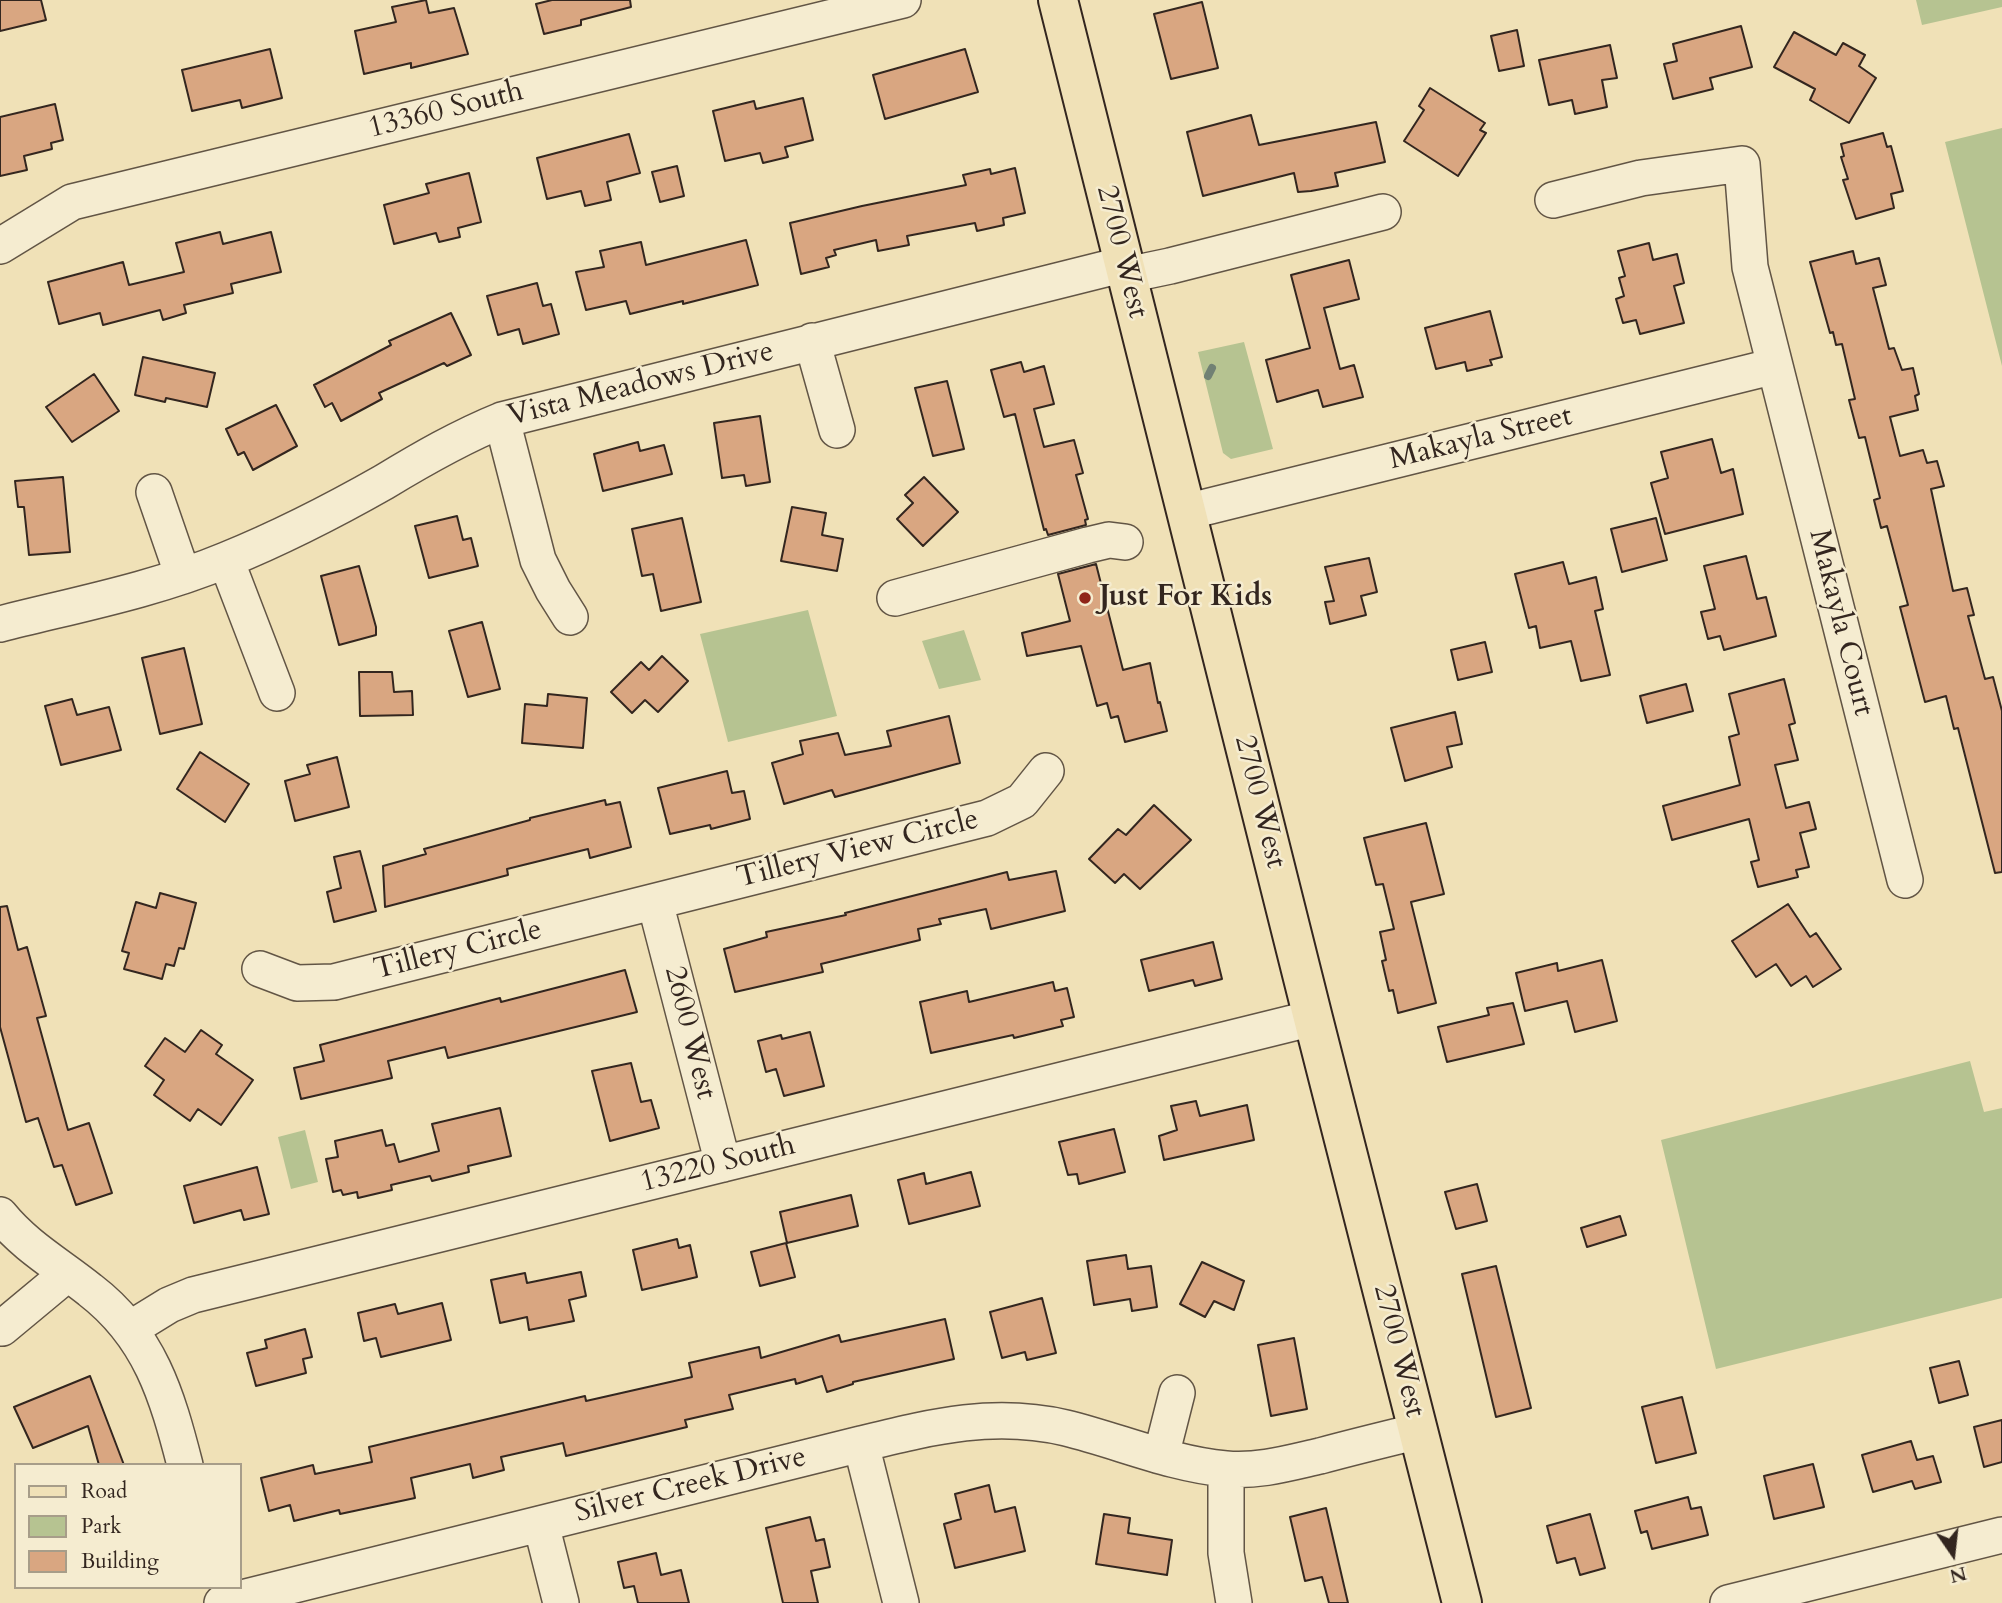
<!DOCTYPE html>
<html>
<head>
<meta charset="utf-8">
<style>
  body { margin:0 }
  #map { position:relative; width:2002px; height:1603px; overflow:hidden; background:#f0e1b7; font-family:Cardo,serif }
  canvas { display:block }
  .legend { position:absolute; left:14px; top:1463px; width:228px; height:126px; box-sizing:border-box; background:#f5ecd0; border:2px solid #a79d89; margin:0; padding:9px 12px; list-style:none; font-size:21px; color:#33261f }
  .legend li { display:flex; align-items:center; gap:14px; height:35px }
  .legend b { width:35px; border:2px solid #a79d89 }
  .north { position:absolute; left:1918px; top:1519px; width:70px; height:70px; -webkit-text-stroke:5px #f5ecd0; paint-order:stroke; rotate:166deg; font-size:19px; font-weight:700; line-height:28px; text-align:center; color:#33261f }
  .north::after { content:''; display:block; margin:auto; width:24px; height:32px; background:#33261f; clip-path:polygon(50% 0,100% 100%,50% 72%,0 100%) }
</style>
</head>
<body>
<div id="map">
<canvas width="2002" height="1603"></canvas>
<ul class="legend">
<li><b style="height:9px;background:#f0e1b7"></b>Road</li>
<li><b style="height:19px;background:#b6c391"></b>Park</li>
<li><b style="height:19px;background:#d9a681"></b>Building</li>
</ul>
<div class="north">N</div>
</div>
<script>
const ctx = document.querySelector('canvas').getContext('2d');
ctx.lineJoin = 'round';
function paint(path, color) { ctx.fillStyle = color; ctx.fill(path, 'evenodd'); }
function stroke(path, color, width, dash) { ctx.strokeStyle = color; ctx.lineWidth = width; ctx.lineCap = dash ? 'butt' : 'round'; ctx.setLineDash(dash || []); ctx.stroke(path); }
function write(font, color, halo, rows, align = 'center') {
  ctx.font = font + ' Cardo,serif'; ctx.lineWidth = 5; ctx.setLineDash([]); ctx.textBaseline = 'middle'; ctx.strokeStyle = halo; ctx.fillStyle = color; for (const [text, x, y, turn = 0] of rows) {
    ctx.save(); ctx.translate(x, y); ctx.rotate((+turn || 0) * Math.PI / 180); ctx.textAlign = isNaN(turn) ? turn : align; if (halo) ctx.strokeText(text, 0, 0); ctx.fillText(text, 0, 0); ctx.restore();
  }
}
paint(new Path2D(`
  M1916 0H2002V7L1922 25Z
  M2002 128V366L1945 142Z
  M1244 342 1273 449 1231 459 1223 453 1198 352Z
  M808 610 837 716 728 742 700 634Z
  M964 630 981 680 939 689 922 641Z
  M1970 1061 1984 1112 2002 1108V1298L1716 1369 1661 1140Z
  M305 1130 318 1182 291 1189 278 1137Z`), '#b6c391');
stroke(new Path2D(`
  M1208 376 1212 368`), '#718174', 8);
const building = new Path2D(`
  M0 0H41L46 20 0 31Z
  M426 0 429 13 454 8 468 54 411 68V63L364 74 355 31 396 22 392 7Z
  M552 0H630L631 7 581 20V25L544 34 536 4Z
  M1202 2 1218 68 1171 79 1154 14Z
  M1741 26 1752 67 1710 78 1713 89 1673 99 1664 64 1677 61 1673 44Z
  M1517 30 1524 66 1499 71 1491 36Z
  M1794 32 1836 55 1843 43 1865 55 1859 66 1876 78 1849 123 1810 100 1815 89 1774 67Z
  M1610 45 1617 78 1602 80 1607 107 1575 114 1572 100 1549 105 1539 60Z
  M270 49 282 98 242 108 240 100 192 111 182 70Z
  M965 49 978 92 885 119 873 75Z
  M1430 88 1485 123 1480 130 1486 133 1458 176 1404 141 1424 110 1419 106Z
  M803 98 813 140 785 147 788 157 763 163 760 153 725 161 713 111 754 101 756 109Z
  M55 104 63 140 51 143 52 149 24 156 27 170 0 176V117Z
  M1251 115 1259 145 1376 122 1385 162 1335 173 1338 186 1311 191 1298 192 1294 173 1203 196 1187 132Z
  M1883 133 1887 147 1891 146 1903 191 1891 194 1894 208 1856 219 1843 180 1848 179 1841 157 1844 156 1841 144Z
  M629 134 640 173 607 182 611 200 585 206 581 191 547 199 537 158Z
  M677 166 684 196 660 202 652 172Z
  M1015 168 1025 213 1003 218 1004 225 977 231 975 223 907 236 909 245 878 251 876 240 834 250 836 255 826 258 829 267 801 274 790 223 862 206 966 185 963 175 990 169 991 174Z
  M469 173 481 222 458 228 460 237 439 242 436 233 394 244 384 205 429 193 426 184Z
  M220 232 223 244 271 232 281 272 231 284 233 293 184 305 186 313 163 320 160 310 103 325 100 313 59 324 48 282 123 262 129 285 184 272 176 243Z
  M746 240 758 285 683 304V301L630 314 626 301 586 310 576 272 604 267 600 251 641 242 646 265Z
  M1649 243 1653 260 1677 254 1684 283 1674 286 1684 323 1640 334 1636 320 1623 323 1616 299 1624 296 1619 278 1625 276 1618 251Z
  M1853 251 1856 264 1879 258 1886 285 1873 288 1889 349 1894 348 1902 370 1913 368 1919 394 1915 396 1918 410 1890 417 1900 456 1923 450 1927 463 1937 461 1944 486 1931 489 1953 591 1967 588 1974 615 1968 616 1985 679 1993 677 2002 711V872L1995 873 1958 728 1954 729 1946 696 1925 702 1900 607 1908 605 1887 526 1881 528 1874 500 1880 498 1865 437 1859 438 1849 400 1855 399 1842 344 1836 345 1833 332 1830 333 1810 262Z
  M1349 260 1359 299 1324 308 1340 369 1354 365 1363 397 1323 407 1318 390 1277 402 1266 360 1310 348 1291 275Z
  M537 283 543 306 551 304 559 334 523 344 519 329 498 335 487 296Z
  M1490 311 1502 357 1490 360 1492 365 1467 371 1465 362 1436 369 1425 328Z
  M451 313 471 355 447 366 444 363 379 393 382 399 341 421 332 403 325 407 314 385 391 345 389 341Z
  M143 357 215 373 207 407 166 398 165 402 135 395Z
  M1021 362 1024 372 1044 366 1054 404 1034 409 1044 447 1074 440 1083 473 1076 475 1088 519 1085 520 1086 525 1048 535 1046 529 1044 530 1015 414 1004 417 991 370Z
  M94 374 119 411 72 442 46 407Z
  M947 381 964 449 933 456 915 388Z
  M276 405 297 446 253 470 244 452 238 455 226 429Z
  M760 416 770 482 746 486 744 475 722 478 714 423Z
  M1712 439 1721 473 1733 469 1743 514 1665 534 1651 483 1668 478 1661 452Z
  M638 442 640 451 664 445 672 474 603 491 594 454Z
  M63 477 70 552 29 555 24 507H18L15 481Z
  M924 477 958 512 923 546 897 519 913 503 905 495Z
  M792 507 826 513 822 535 843 539 837 571 781 561Z
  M457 516 463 540 471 538 478 566 429 578 415 526Z
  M682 518 701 602 661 611 653 574 642 576 632 529Z
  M1656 518 1667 560 1622 572 1611 529Z
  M1746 556 1757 599 1766 597 1776 636 1724 650 1720 636 1708 639 1701 612 1715 609 1704 566Z
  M1369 558 1377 592 1361 596 1366 615 1330 624 1325 602 1334 601 1325 567Z
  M1563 562 1569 584 1596 577 1603 609 1595 611 1610 675 1581 681 1571 641 1540 648 1536 626 1529 628 1515 574Z
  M1096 564 1123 670 1150 663 1158 703 1160 702 1167 731 1125 742 1118 716 1111 718 1107 703 1097 706 1081 646 1027 656 1022 633 1070 621 1058 574Z
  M359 566 376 627V635L339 645 321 576Z
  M482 622 500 689 468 697 449 631Z
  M1485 642 1492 672 1458 680 1451 650Z
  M184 648 202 724 160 734 142 658Z
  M662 656 688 681 658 712 645 700 632 713 611 692 641 662 649 670Z
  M359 672H392L394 692 412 691 413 715 360 716Z
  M1784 679 1795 723 1789 725 1798 760 1775 765 1786 808 1809 802 1816 829 1800 833 1809 867 1796 870 1798 877 1758 887 1751 862 1759 860 1749 819 1672 840 1663 806 1740 785 1729 737 1739 734 1729 694Z
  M1686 684 1693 711 1647 723 1640 696Z
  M548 694 587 698 583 748 522 743 525 704 547 706Z
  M72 699 77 715 109 707 121 750 61 765 45 706Z
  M1455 712 1462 744 1447 747 1452 767 1405 781 1391 728Z
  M949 716 960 763 835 797 832 790 784 804 772 763 803 754 800 741 838 733 845 755 891 746 887 731Z
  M200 752 249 784 225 822 177 789Z
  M337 757 349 807 295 821 285 781 310 774 307 765Z
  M727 771 732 793 744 791 750 819 711 829 710 825 670 834 658 788Z
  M605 800 606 805 620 802 631 847 590 858 588 849 507 869 508 875 385 907 383 866 426 854 424 849 530 820V818Z
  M1154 805 1191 840 1140 889 1124 874 1115 883 1089 859 1118 829 1126 835Z
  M1426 823 1444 894 1411 902 1436 1003 1398 1013 1393 990 1389 991 1382 961 1386 960 1380 932 1394 929 1383 884 1376 885 1364 838Z
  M360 851 376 911 334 922 327 892 341 888 334 857Z
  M1056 871 1065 911 991 929 986 909 939 919 941 924 918 929 920 940 821 964 823 972 735 992 724 949 767 937 766 932 846 915 845 913 1007 872 1009 880Z
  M160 893 196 903 184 949 179 948 174 966 166 964 162 979 124 969 129 953 122 951 136 902 156 908Z
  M1788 904 1810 937 1816 933 1841 969 1813 987 1806 976 1791 986 1776 964 1756 977 1732 941Z
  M7 906 18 950 27 947 46 1016 37 1018 68 1130 89 1123 112 1193 76 1205 62 1165 54 1167 38 1118 26 1122 0 1027V907Z
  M1213 942 1222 979 1195 986 1193 980 1149 991 1141 960Z
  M1602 960 1617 1021 1575 1032 1567 1001 1525 1011 1516 973 1557 963 1558 971Z
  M625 970 637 1012 448 1058 445 1047 388 1061 392 1078 301 1099 294 1068 324 1061 320 1045 500 998 501 1002Z
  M1053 982 1055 991 1067 988 1074 1017 1061 1020 1063 1026 1014 1038 1013 1035 931 1053 920 1002 967 991 969 1002Z
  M1513 1003 1524 1044 1447 1062 1438 1027 1489 1015 1487 1008Z
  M201 1030 222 1045 216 1054 253 1080 221 1125 198 1109 190 1121 154 1095 164 1080 145 1066 165 1038 185 1052Z
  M810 1032 824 1086 784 1096 776 1069 766 1072 758 1041 781 1035 782 1039Z
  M631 1063 641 1102 651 1100 659 1128 610 1141 592 1071Z
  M1196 1101 1200 1116 1247 1105 1254 1140 1164 1160 1159 1136 1177 1130 1171 1106Z
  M500 1108 511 1156 468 1166 469 1172 432 1181 430 1176 391 1185 392 1190 358 1198 357 1192 343 1195 341 1190 333 1192 326 1159 338 1157 335 1141 382 1130 386 1146 394 1144 399 1162 439 1151 432 1124Z
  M1114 1129 1125 1172 1079 1184 1077 1174 1068 1175 1059 1142Z
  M257 1167 269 1214 244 1220 241 1210 194 1223 184 1186Z
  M971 1172 980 1206 909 1224 898 1180 924 1173 926 1184Z
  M1477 1184 1487 1221 1456 1229 1445 1192Z
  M851 1195 858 1226 787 1243 780 1212Z
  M1620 1216 1626 1235 1587 1247 1581 1228Z
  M677 1239 679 1248 690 1245 697 1277 642 1290 633 1250Z
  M786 1243 795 1277 760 1286 751 1252Z
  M1126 1255 1128 1269 1151 1266 1157 1307 1132 1311 1130 1299 1094 1305 1087 1261Z
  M1202 1262 1244 1281 1234 1310 1214 1301 1205 1317 1180 1304Z
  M1496 1266 1531 1408 1496 1417 1462 1274Z
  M581 1272 586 1296 569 1300 574 1321 529 1330 527 1317 500 1323 491 1280 525 1273 527 1283Z
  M1042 1298 1056 1353 1027 1360 1025 1352 1002 1358 990 1312Z
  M442 1303 451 1340 381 1357 376 1338 364 1341 358 1313 395 1304 398 1314Z
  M945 1319 954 1359 853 1382V1384L827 1392 822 1376 796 1384 795 1379 729 1395 733 1409 685 1420 687 1427 566 1456 563 1443 501 1457 504 1470 473 1478 470 1464 411 1478 415 1498 340 1514 339 1510 294 1521 290 1505 269 1511 261 1478 313 1465 315 1474 372 1462 369 1447 585 1396 586 1401 692 1377 689 1363 759 1347 761 1358 839 1335 841 1342Z
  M305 1329 312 1357 303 1359 306 1373 256 1386 247 1353 267 1348 265 1340Z
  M1294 1338 1307 1409 1271 1416 1258 1345Z
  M1959 1361 1968 1395 1939 1403 1930 1368Z
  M90 1376 124 1465H99L88 1426 33 1448 14 1407Z
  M1682 1397 1696 1453 1656 1463 1642 1407Z
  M2002 1420V1462L1984 1467 1974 1427Z
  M1911 1441 1917 1460 1933 1456 1941 1482 1915 1489 1912 1481 1873 1492 1862 1455Z
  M1813 1464 1824 1507 1774 1519 1764 1476Z
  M989 1485 995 1512 1015 1507 1025 1551 955 1568 944 1524 961 1519 955 1494Z
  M1688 1497 1691 1509 1701 1507 1708 1535 1652 1549 1647 1531 1641 1533 1635 1511Z
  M1326 1508 1348 1603H1329L1322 1577 1305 1581 1290 1517Z
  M1104 1514 1130 1518 1128 1533 1172 1540 1167 1575 1096 1564Z
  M1590 1514 1605 1568 1580 1575 1575 1558 1557 1563 1547 1526Z
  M810 1517 816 1541 824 1539 830 1567 811 1571 818 1603H783L766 1528Z
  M656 1553 661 1575 681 1570 689 1603H638L634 1586 624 1588 618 1562Z`);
paint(building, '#d9a681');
stroke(building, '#33261f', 2);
const minor = new Path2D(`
  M1553 200 1641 178 1742 164 1750 267 1905 880
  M0 246 72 202 903 0
  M1127 275 1170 266 1383 212
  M812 341 837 430
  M502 420 538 560 553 590 570 617
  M154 492 183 576
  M1186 512 1775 366
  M226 560 277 693
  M895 598 1088 545 1109 540 1125 542
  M0 624C75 605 154 590 226 560 280 538 333 511 384 482 422 459 460 437 502 420L1125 264
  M655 902 723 1164
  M260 969 297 983 334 982 987 818 1022 801 1046 771
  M0 1215C26 1247 59 1265 90 1290 150 1336 167 1395 185 1465
  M2 1328 67 1274
  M130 1329 169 1305 193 1295 1313 1018
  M861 1444 901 1603
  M1161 1456 1177 1393
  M1226 1469V1553L1234 1603
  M541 1524 561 1603
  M222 1603 861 1444C931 1427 993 1411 1066 1428 1119 1441 1171 1464 1226 1469 1258 1472 1289 1463 1320 1456 1353 1447 1386 1439 1419 1431
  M1728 1603 2002 1535`);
const major = new Path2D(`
  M1058 0 1313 1018 1462 1603`);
stroke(minor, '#625545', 38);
stroke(major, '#33261f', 42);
stroke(minor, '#f5ecd0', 35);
stroke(major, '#f0e1b7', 38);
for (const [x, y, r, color] of [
  [1085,598,7,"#8f2418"]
]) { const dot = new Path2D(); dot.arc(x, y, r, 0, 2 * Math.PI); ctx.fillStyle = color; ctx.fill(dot); stroke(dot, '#f5ecd0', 2.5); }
write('30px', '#33261f', '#f5ecd0', [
  ["13360 South",446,111,-14],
  ["2700 West",1121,252,76],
  ["Vista Meadows Drive",641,385,-14],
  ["Makayla Street",1481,439,-14],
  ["Makayla Court",1840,623,76],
  ["2700 West",1259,802,76],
  ["Tillery View Circle",858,850,-14],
  ["Tillery Circle",458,951,-14],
  ["2600 West",689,1033,76],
  ["13220 South",718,1165,-14],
  ["2700 West",1398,1351,76],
  ["Silver Creek Drive",691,1486,-14]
]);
write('bold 30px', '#33261f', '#f5ecd0', [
  ["Just For Kids",1099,598]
], 'left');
</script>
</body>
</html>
